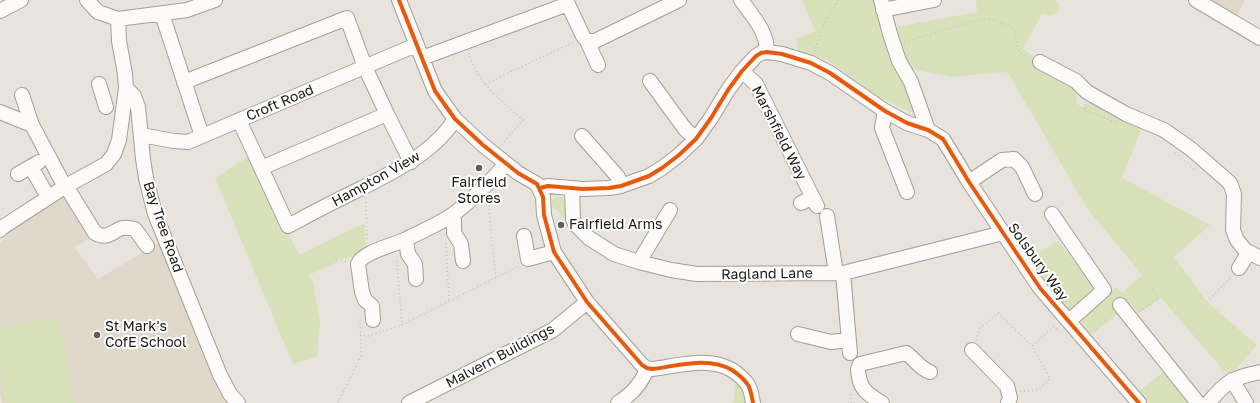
<!DOCTYPE html>
<html>
<head>
<meta charset="utf-8">
<style>
  body { margin:0 }
  canvas { display:block; background:#e8e4dd }
</style>
</head>
<body>
<canvas width="1260" height="403"></canvas>
<script>
const ctx = document.querySelector('canvas').getContext('2d');
ctx.lineJoin = 'round';
function paint(path, color) { ctx.fillStyle = color; ctx.fill(path, 'evenodd'); }
function stroke(path, color, width, dash) { ctx.strokeStyle = color; ctx.lineWidth = width; ctx.lineCap = dash ? 'butt' : 'round'; ctx.setLineDash(dash || []); ctx.stroke(path); }
function write(font, color, halo, rows, align = 'center') {
  ctx.font = font + ' "Golos Text",sans-serif'; ctx.lineWidth = 4; ctx.setLineDash([]); ctx.textBaseline = 'middle'; ctx.strokeStyle = halo; ctx.fillStyle = color; for (const [text, x, y, turn = 0] of rows) {
    ctx.save(); ctx.translate(x, y); ctx.rotate((+turn || 0) * Math.PI / 180); ctx.textAlign = isNaN(turn) ? turn : align; if (halo) ctx.strokeText(text, 0, 0); ctx.fillText(text, 0, 0); ctx.restore();
  }
}
paint(new Path2D(`
  M1202 0H1245L1235 19Z
  M67 195 93 236 75 247 98 279 159 243 217 390 230 403H2L0 394V243L10 232 26 220Z`), '#e0d8cb');
paint(new Path2D(`
  M802 0H877L915 105 914 111 910 112 879 97 826 59 798 51 796 39 815 31Z
  M976 0H1055L1059 4 1060 11C1054 15 1049 16 1042 14L1023 49 1035 58 1034 66 1075 85 1077 104 1083 107 1090 102H1096L1105 112 1113 115 1118 114 1134 121 1141 130 1122 178 1210 225 1174 257 1207 302 1257 345 1235 370 1226 373 1161 298 1139 313 1125 299 1114 308 1117 314 1091 335C1088 331 1083 327 1082 322 1081 309 1107 294 1116 287L1122 293 1142 275 1087 208 1008 73 1003 72 952 77 911 69 901 57 891 28 977 12Z
  M251 155 299 255 365 223V248L361 250 362 253 348 258 337 259V262L309 275 313 282 320 321 317 357 293 364 215 178Z
  M558 196 563 198C565 203 569 217 568 221L552 206V200Z
  M1058 241 1091 283 1094 290 1093 295 1072 314 1045 283 1028 259Z
  M59 317 75 403H5L0 375V328Z
  M1164 371 1192 403H1149L1139 391Z
  M736 380 746 389 748 403H733Z`), '#d8e1ba');
const minor = new Path2D(`
  M87 0 98 12 118 19 187 10 215 0
  M399 0 435 91 455 119 483 145 518 173 537 184 543 197 544 215 554 252 587 302 642 365 647 368 652 369C678 366 708 356 732 370 738 374 744 379 748 385 751 390 752 397 753 403
  M566 0 583 36 587 41H595L679 0
  M741 0C753 17 767 31 767 52
  M881 0 890 34 899 61 911 82 928 130
  M1196 0 1260 38
  M883 10 934 0
  M0 11 21 0
  M162 14 202 136
  M118 19 119 41 125 74 126 88 134 96 138 107 143 159 146 178 155 214 220 375 230 394 238 403
  M587 41 598 65
  M422 58 568 4
  M1040 62 1076 81 1087 92 1110 105 1126 114 1164 130 1191 149 1230 183 1234 194 1233 230 1237 240 1245 250 1260 258
  M742 71 756 84 817 206
  M650 81 685 129 696 139
  M184 82 347 18 365 67 387 114 411 162
  M99 84 106 107
  M22 95 32 125 65 187
  M885 111 882 128 907 192
  M0 112 32 125
  M239 120 288 226C312 213 337 200 362 188 396 170 434 153 455 119
  M141 135 174 141 188 142 416 45
  M582 136 618 177 621 186
  M31 167 48 197
  M261 168 387 114
  M18 174 39 162
  M969 182 1002 160 1014 159 1022 167 1035 194
  M66 186 95 233C108 240 111 232 122 228 127 227 131 228 135 229L147 246
  M540 188 548 186 583 189 609 188 621 186 649 176 662 168 679 155 696 139 711 118 728 90 742 71 756 56 761 53 767 52 782 54 811 63 830 73 885 111 907 123 928 130 943 139 969 182 1040 288 1139 403
  M572 189 573 219 575 224 589 238 614 254 639 262 671 270 697 274 843 273 1003 233
  M801 203 812 198
  M454 214V233L461 244 463 261
  M1052 214 1104 290 1069 321
  M827 216 836 273
  M0 230 3 227 66 186 106 164 114 154 119 140 126 88
  M524 236 528 259 554 252
  M406 240 408 254 415 264 416 279
  M639 262 670 210
  M1239 268 1249 252
  M843 273 850 353
  M1120 305 1198 403
  M373 320 372 306 365 300 362 292 358 264C362 252 395 245 406 239 421 232 441 223 455 213 474 198 490 182 506 164
  M798 334 831 342 848 340
  M972 350 1007 386 1010 398 1008 403
  M1232 380 1246 403
  M409 403 553 330 587 302
  M618 403C632 394 642 384 647 368
  M882 403C871 396 861 391 859 377 858 371 857 369 860 364L906 353C915 359 919 368 930 372
  M1208 403C1227 381 1231 378 1260 372`);
stroke(minor, '#a29f99', 16);
stroke(new Path2D(`
  M904 42 981 19 994 20 1007 25 1014 30 1019 51 1029 60
  M814 52 823 26 838 0
  M468 53 476 71 485 84 574 42
  M485 84 494 94 523 120 501 145
  M1085 104 1084 111 1092 112 1117 123
  M1175 153 1194 169H1197
  M366 198 367 242
  M488 201 496 278
  M446 243 449 301
  M337 260 345 261 346 263
  M397 261 402 325
  M1207 302 1232 276
  M1140 312 1159 298 1152 289 1153 288
  M360 335 368 336 402 325 519 266
  M976 340 980 328 998 313 1032 346 1054 326 1057 329 1058 328
  M1020 391C1037 391 1039 391 1050 378L1032 346
  M338 403 361 356 360 316
  M851 403V393`), '#c5c4c2', 1.5, [1, 3]);
stroke(minor, '#fcfbfa', 14);
stroke(new Path2D(`
  M399 0 435 91 455 119 483 145 518 173 537 184 543 197 544 215 554 252 587 302 642 365 647 368 652 369C678 366 708 356 732 370 738 374 744 379 748 385 751 390 752 397 753 403
  M540 188 548 186 583 189 609 188 621 186 649 176 662 168 679 155 696 139 711 118 728 90 742 71 756 56 761 53 767 52 782 54 811 63 830 73 885 111 907 123 928 130 943 139 969 182 1040 288 1139 403`), '#e8590c', 4);
for (const [x, y, r, color] of [
  [479,168,4,"#625f5a"],
  [561,225,4,"#625f5a"],
  [97,335,4,"#625f5a"]
]) { const dot = new Path2D(); dot.arc(x, y, r, 0, 2 * Math.PI); ctx.fillStyle = color; ctx.fill(dot); stroke(dot, '#fff', 1.5); }
write('14px', '#1a1814', '#fff', [
  ["Croft Road",280,103,-23],
  ["Marshfield Way",779,133,63],
  ["Hampton View",376,179,-29],
  ["Bay Tree Road",163,227,71],
  ["Solsbury Way",1038,262,54],
  ["Ragland Lane",767,274,-1],
  ["Malvern Buildings",500,356,-28]
]);
write('14px', '#1a1814', '#fff', [
  ["Fairfield",479,183,"center"],
  ["Stores",479,199,"center"],
  ["Fairfield Arms",569,225],
  ["St Mark's",105,327],
  ["CofE School",105,343]
], 'left');
</script>
</body>
</html>
